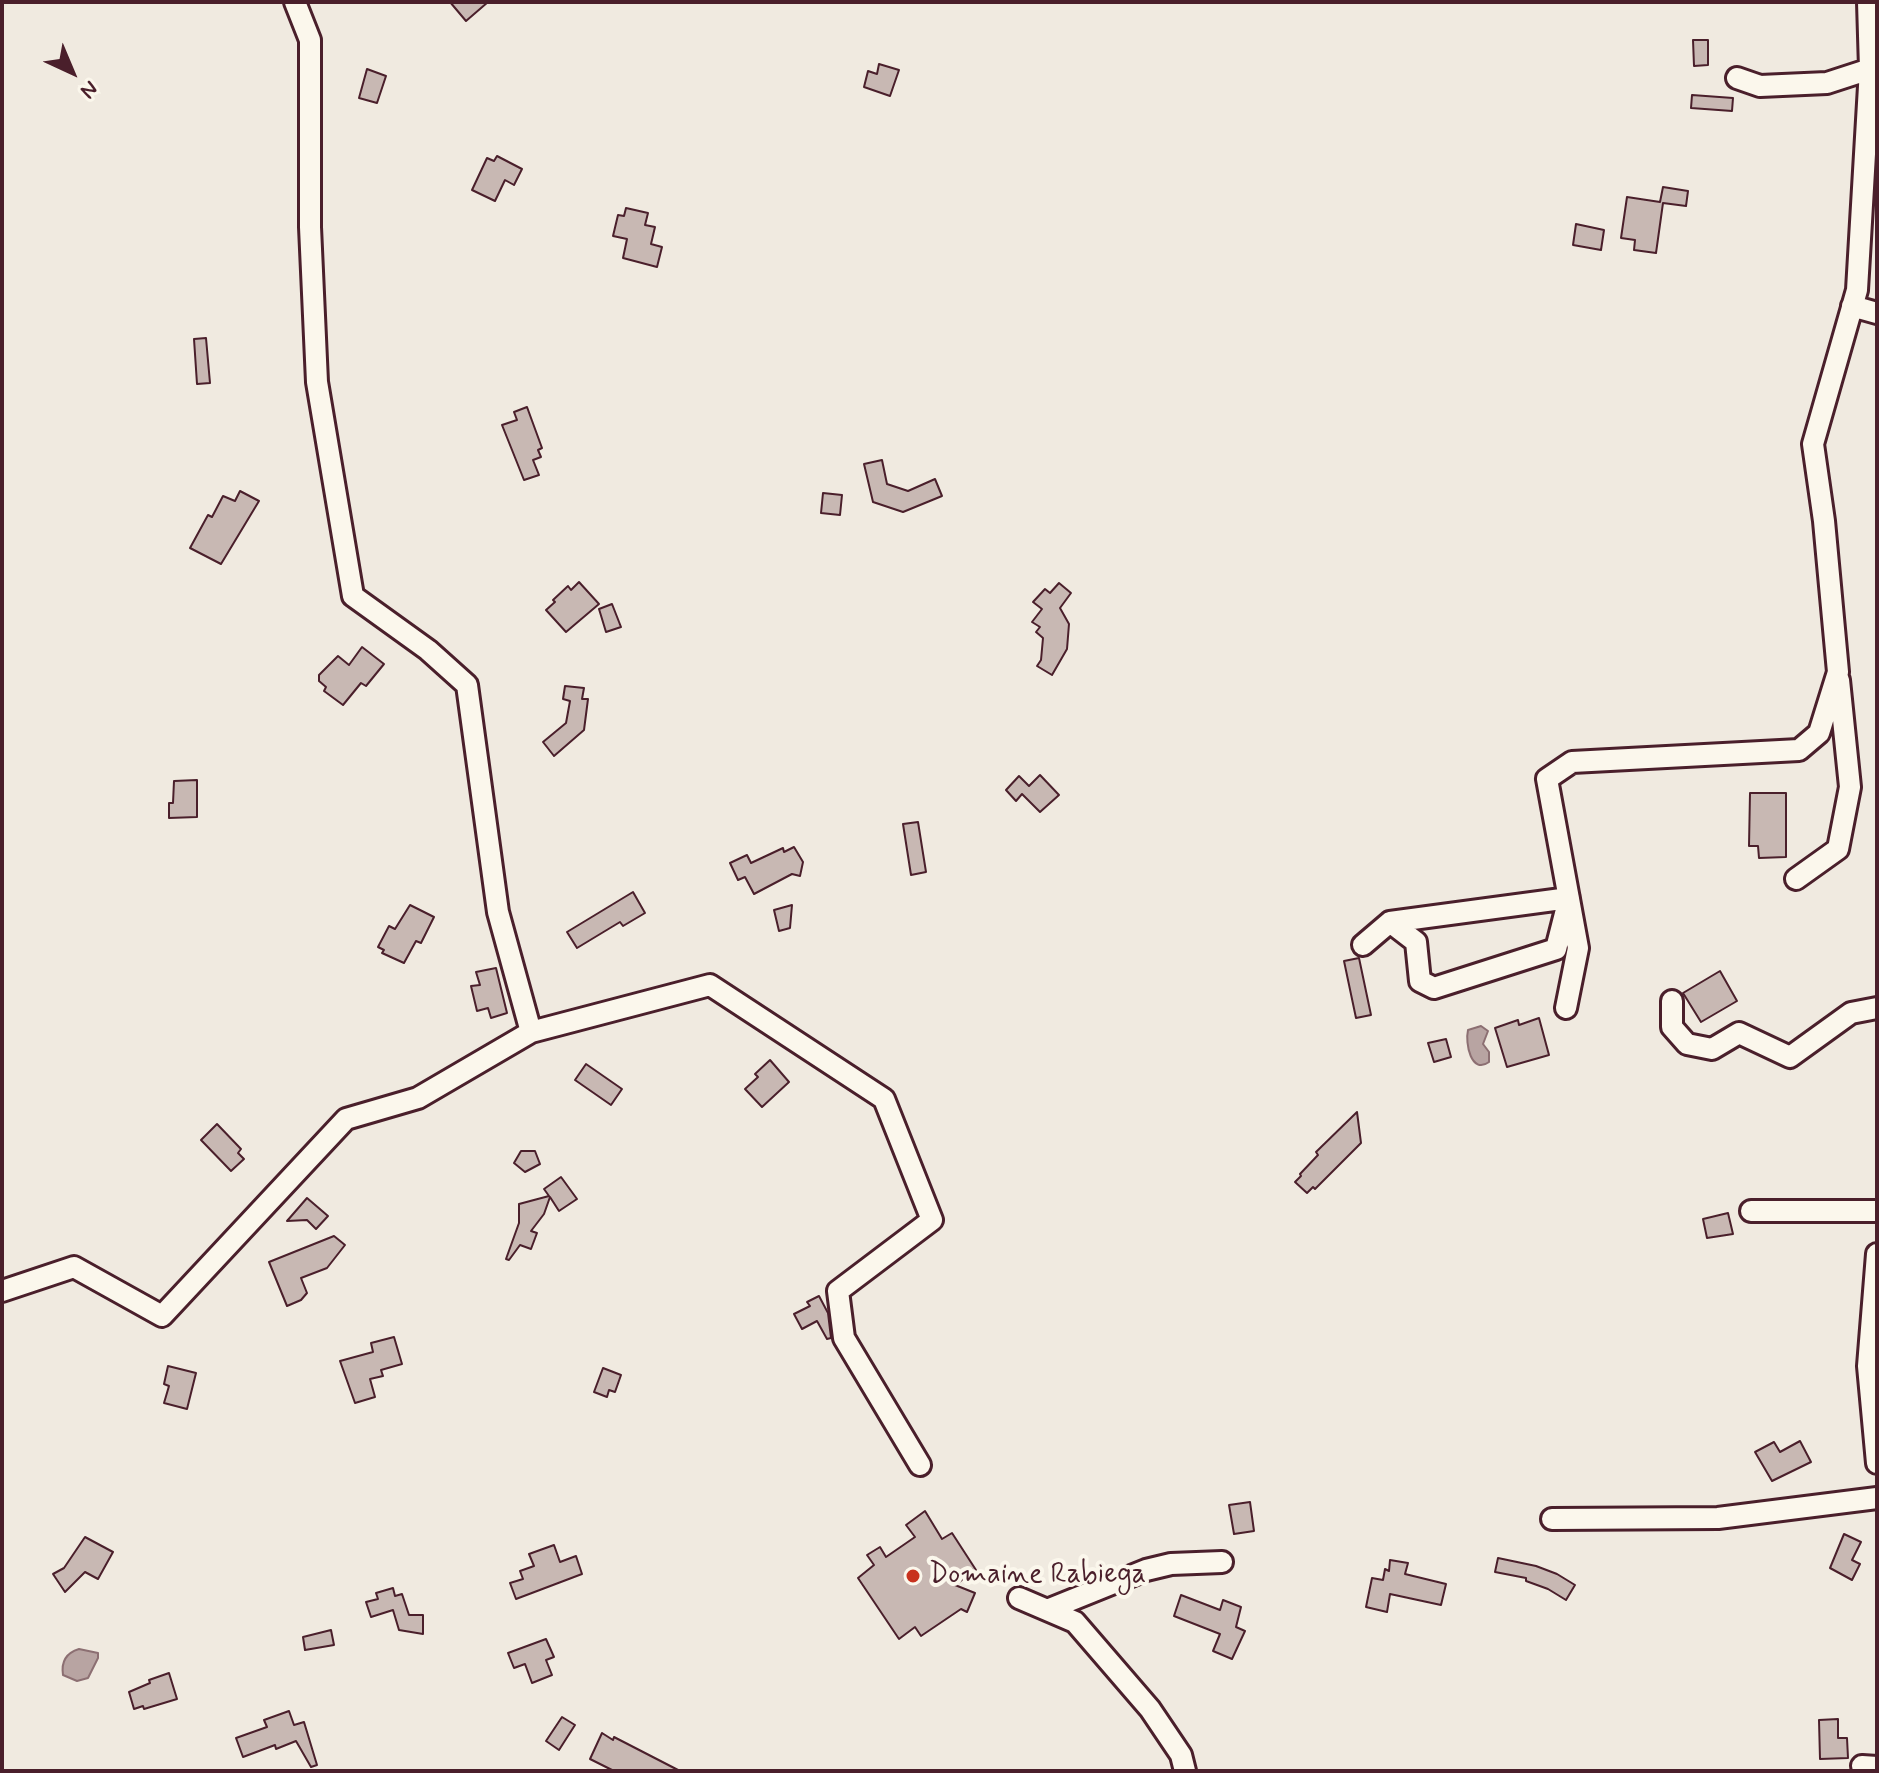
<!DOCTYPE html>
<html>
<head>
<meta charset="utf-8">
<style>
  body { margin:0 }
  #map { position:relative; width:1879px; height:1773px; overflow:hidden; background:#f0eae0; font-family:Mynerve,sans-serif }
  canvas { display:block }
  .frame { position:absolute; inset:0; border:4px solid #4a1f2b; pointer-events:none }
  .north { position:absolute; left:32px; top:32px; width:80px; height:80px; -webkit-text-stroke:6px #fbf7ec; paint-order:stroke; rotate:136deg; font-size:22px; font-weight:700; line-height:32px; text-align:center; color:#4a1f2b }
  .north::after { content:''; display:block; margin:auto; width:28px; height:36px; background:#4a1f2b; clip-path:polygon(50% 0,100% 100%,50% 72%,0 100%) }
</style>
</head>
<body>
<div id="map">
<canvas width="1879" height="1773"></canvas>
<div class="frame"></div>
<div class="north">N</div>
</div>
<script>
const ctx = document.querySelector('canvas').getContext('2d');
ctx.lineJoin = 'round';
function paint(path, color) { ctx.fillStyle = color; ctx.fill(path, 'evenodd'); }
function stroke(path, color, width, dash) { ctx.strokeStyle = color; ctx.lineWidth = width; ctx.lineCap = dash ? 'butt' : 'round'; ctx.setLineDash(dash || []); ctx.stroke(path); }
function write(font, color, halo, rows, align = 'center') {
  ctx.font = font + ' Mynerve,sans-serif'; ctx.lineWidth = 8; ctx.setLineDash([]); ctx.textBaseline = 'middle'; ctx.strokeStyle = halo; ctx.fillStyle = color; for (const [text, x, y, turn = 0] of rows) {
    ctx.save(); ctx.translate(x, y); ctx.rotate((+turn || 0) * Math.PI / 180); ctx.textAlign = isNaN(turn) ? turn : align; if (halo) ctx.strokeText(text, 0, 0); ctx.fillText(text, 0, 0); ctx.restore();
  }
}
const water = new Path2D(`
  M1481 1026 1488 1031 1483 1044 1489 1052V1062C1471 1075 1465 1043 1468 1030Z
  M79 1649 98 1653V1658L88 1678 77 1681 63 1675C61 1662 66 1653 79 1649Z`);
paint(water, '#b8a4a2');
stroke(water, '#8c6f72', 2);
const building = new Path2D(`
  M450 2H488L466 21Z
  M1693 40H1708V65L1694 66Z
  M879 64 899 70 890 96 864 87 868 71 877 74Z
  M367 69 386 76 377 103 359 98Z
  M1692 95 1733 98 1732 111 1691 108Z
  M497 156 522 169 514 185 505 180 495 201 472 190 487 158 494 161Z
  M1663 187 1688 191 1686 206 1663 203 1656 253 1634 250 1635 240 1621 238 1627 197 1660 202Z
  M626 208 648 213 645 225 655 227 651 244 662 247 657 267 623 258 627 239 613 236 618 215 624 216Z
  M1576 224 1604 230 1601 250 1573 245Z
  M206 338 210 383 197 384 194 339Z
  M527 407 542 448 538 450 541 457 533 460 539 475 524 480 502 425 517 420 514 412Z
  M882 460 887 484 908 491 935 479 942 496 903 512 873 502 864 464Z
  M240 491 259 501 221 564 190 548 208 515 212 517 223 496 235 501Z
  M823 493 842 495 840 515 821 513Z
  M579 582 599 604 566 632 546 610 555 602 553 600 568 586 571 590Z
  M1059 583 1071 593 1060 608 1069 624 1067 649 1052 675 1037 666 1041 660 1043 638 1036 632 1040 627 1032 622 1042 609 1033 602 1045 589 1050 593Z
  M612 604 621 627 606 632 599 609Z
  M362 647 384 664 366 686 361 683 343 705 324 691 326 687 319 681V675L338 656 349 665Z
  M565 686 584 688 582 699H588L584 730 554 756 543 742 566 723 570 701 563 699Z
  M1040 775 1059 795 1040 812 1022 794 1016 801 1006 790 1019 776 1029 786Z
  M197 780V817L169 818V803H173L174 781Z
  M1750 793H1786V857L1759 858 1758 846H1749Z
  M918 822 926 872 911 875 903 824Z
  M794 847 803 862 800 876 792 874 754 894 745 877 738 880 730 863 747 855 751 863 783 848 784 852Z
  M633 892 645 913 623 926 620 922 577 948 567 932Z
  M410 905 434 917 421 943 416 941 404 963 382 953 384 950 378 947 389 926 395 929Z
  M792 905 790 928 779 931 774 910Z
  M1359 958 1371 1015 1356 1018 1344 961Z
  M496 968 507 1013 491 1018 488 1008 477 1011 471 986 480 985 476 972Z
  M1720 971 1737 1001 1701 1022 1683 993Z
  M1539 1018 1549 1055 1507 1067 1495 1028 1518 1020 1519 1025Z
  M1446 1039 1451 1057 1434 1062 1428 1043Z
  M770 1060 789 1082 762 1107 745 1089 758 1077 755 1074Z
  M586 1064 622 1089 611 1105 575 1080Z
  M1357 1112 1361 1143 1315 1189 1313 1187 1307 1193 1295 1182 1301 1176 1300 1174 1318 1155 1316 1152Z
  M217 1124 241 1149 238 1153 244 1159 231 1171 201 1140Z
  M521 1151H535L540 1164 525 1172 514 1163Z
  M561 1177 577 1199 559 1211 550 1197 544 1214 531 1231 537 1233 531 1249 520 1245 509 1260 506 1259 519 1223V1204L549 1196 544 1189Z
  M307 1198 328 1216 316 1229 307 1220 287 1221Z
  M1728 1213 1733 1234 1707 1238 1703 1219Z
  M334 1236 345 1245 327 1268 301 1278 307 1293 301 1300 287 1306 269 1262Z
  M819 1296 828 1313 831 1338 827 1339 817 1321 802 1329 794 1314 810 1306 807 1302Z
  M394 1337 402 1364 381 1370 383 1376 370 1379 375 1397 355 1403 340 1361 373 1352 371 1343Z
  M168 1366 196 1373 187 1409 164 1403 169 1386 164 1384Z
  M603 1368 621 1375 615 1392 609 1390 607 1397 594 1392Z
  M1800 1441 1811 1462 1772 1481 1755 1452 1774 1442 1780 1452Z
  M1250 1502 1254 1531 1234 1534 1229 1505Z
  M925 1511 942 1539 952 1533 976 1570 955 1585 975 1593 967 1612 961 1609 921 1636 915 1627 899 1639 858 1578 874 1565 867 1555 880 1547 886 1557 915 1537 906 1525Z
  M1844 1534 1861 1542 1852 1560 1860 1564 1852 1580 1830 1568Z
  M85 1537 113 1552 98 1579 85 1572 65 1592 53 1574 64 1568Z
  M554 1545 560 1562 576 1556 582 1574 516 1599 510 1583 523 1579 520 1571 534 1566 529 1554Z
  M1498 1558 1536 1566 1557 1574 1575 1585 1566 1600 1548 1589 1526 1581V1578L1495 1572Z
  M1390 1560 1408 1563 1405 1574 1446 1584 1441 1605 1390 1594 1387 1612 1366 1607 1372 1578 1383 1580 1385 1569 1389 1571Z
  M393 1588 395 1596 402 1594 409 1615H423V1634L399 1630 393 1610 371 1617 366 1602 378 1599 376 1593Z
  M1181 1595 1220 1610 1223 1600 1241 1607 1236 1627 1245 1631 1232 1659 1213 1651 1220 1634 1174 1616Z
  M331 1630 334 1645 305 1650 303 1637Z
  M546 1639 554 1657 546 1660 552 1675 532 1683 525 1664 514 1668 508 1653Z
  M169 1673 177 1699 144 1709 143 1706 134 1709 129 1692 150 1683 149 1680Z
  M289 1711 294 1725 304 1722 317 1765 311 1767 296 1741 276 1749 275 1745 243 1757 236 1738 267 1727 264 1720Z
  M562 1717 575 1725 559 1750 546 1741Z
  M1838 1719V1738H1847L1848 1758 1820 1759 1819 1720Z
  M602 1733 613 1740 614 1737 680 1771H614L590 1759Z`);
paint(building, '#c8b8b3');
stroke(building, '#4a1f2b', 2);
const minor = new Path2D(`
  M295 2 310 40V227L317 382 353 596 428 650 467 685 498 912 531 1032
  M1737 78 1760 86 1827 83 1870 69 1877 73
  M1852 306 1877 313
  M1796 879 1838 849 1850 787 1839 680
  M1363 945 1390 922 1416 942 1420 981 1434 988 1556 949 1569 898 1390 922
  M1672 1001V1027L1687 1044 1712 1049 1739 1033 1790 1057 1851 1013 1877 1008
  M1566 1008 1578 948 1547 779 1572 762 1799 750 1819 733 1838 672 1824 521 1813 444 1857 290 1870 69 1868 2
  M1751 1211H1877
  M1877 1254 1868 1366 1877 1463
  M2 1291 74 1267 162 1316 346 1119 418 1098 531 1032 710 985 884 1099 932 1220 838 1291 844 1338 920 1465
  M1552 1519 1718 1518 1877 1498
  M1019 1598 1075 1622 1150 1709 1181 1755 1185 1771
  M1047 1610 1146 1570 1171 1564 1222 1562
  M1862 1766 1877 1767`);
stroke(minor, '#4a1f2b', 26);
stroke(minor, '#fbf7ec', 20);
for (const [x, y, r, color] of [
  [913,1576,8,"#c8321e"]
]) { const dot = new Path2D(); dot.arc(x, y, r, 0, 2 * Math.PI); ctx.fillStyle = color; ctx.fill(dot); stroke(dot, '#fbf7ec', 3); }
write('28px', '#4a1f2b', '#fbf7ec', [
  ["Domaine Rabiega",929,1576]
], 'left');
</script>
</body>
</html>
